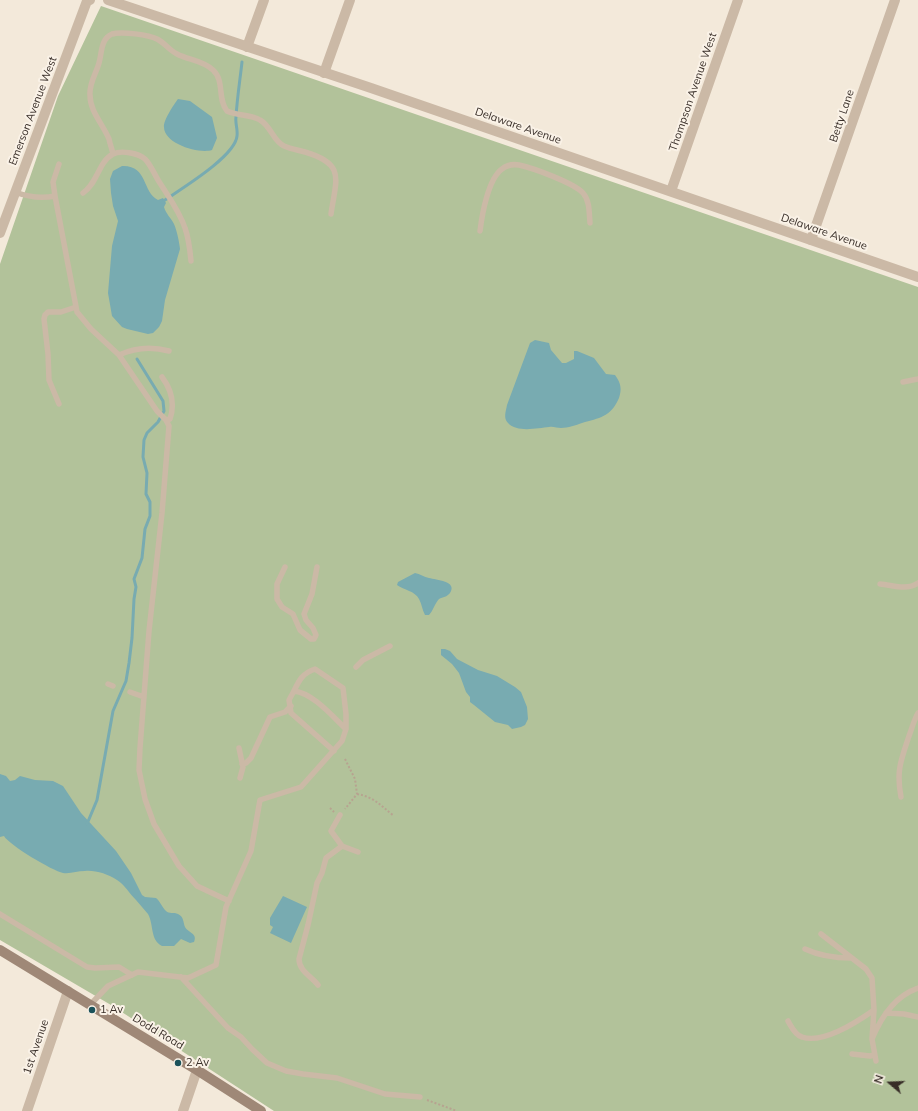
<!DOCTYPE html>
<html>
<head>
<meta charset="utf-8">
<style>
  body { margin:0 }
  #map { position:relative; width:918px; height:1111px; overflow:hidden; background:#f3e9da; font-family:Mulish,sans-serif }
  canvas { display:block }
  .north { position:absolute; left:870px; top:1063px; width:40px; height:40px; -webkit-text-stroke:3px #faf2e7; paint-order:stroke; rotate:289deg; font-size:11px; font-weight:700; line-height:16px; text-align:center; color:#372d27 }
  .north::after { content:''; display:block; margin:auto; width:14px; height:18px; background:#372d27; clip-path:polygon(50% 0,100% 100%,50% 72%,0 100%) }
</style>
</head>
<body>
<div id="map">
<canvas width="918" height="1111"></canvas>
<div class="north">N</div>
</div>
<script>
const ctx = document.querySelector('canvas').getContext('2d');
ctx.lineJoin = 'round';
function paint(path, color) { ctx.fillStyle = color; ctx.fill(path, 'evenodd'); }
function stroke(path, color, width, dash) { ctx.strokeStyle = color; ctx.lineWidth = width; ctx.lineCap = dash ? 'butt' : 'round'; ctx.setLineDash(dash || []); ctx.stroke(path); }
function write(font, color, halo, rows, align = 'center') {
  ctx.font = font + ' Mulish,sans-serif'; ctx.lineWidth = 4; ctx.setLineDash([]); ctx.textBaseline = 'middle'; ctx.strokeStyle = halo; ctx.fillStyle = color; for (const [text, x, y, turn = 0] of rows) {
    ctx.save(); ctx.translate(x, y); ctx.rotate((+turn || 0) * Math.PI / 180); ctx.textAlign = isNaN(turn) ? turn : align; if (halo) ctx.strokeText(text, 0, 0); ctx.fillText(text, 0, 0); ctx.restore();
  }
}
paint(new Path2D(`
  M101 6 918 287V1111H274L111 1005 0 940V264L58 96Z`), '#b2c29a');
paint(new Path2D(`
  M178 99 190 101 212 117 217 138 212 150C199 154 164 144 164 127 163 121 174 104 178 99Z
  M122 166C148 165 142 192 158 200L163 198 166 203 164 207C166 214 171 218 174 224 177 231 179 241 180 249L165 300 162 321 159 327 153 333 148 334 127 329 122 327 112 316 108 293 112 246 118 221 113 206 111 193 110 179 113 171Z
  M535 340 549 343 551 350 562 363H566L574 359V351H577L594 358 606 374 615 375C621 383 622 389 619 398 611 417 599 418 582 423 576 425 568 428 561 428 557 428 553 426 549 427 538 428 517 433 508 423 503 418 506 411 507 405L530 343Z
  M415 573C420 574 424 577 429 578 436 580 458 581 450 593 447 597 443 597 439 599 435 603 433 611 429 615H425C422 610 422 604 419 599 415 591 404 590 397 585L398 582Z
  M441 649H445L450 651 457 659 478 670 497 676 515 687 521 692 527 707 528 719 525 725 521 727 512 729 508 725 495 722 474 705 470 702V697L466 692 459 673 452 664 441 655Z
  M0 774 6 776 10 781 15 780 20 776 35 780 53 781 63 786 81 813 116 851 131 873 142 895 145 897 156 898C160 901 162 907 166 911 169 914 174 912 178 914 184 917 183 922 185 927 188 933 198 933 194 942L190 943 181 939 174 946H162C150 940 154 925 148 914 144 909 140 905 136 900 129 893 125 885 117 880 108 874 95 870 85 871 77 871 71 874 63 873 53 871 9 845 4 836L0 837Z
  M283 896 307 907 291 943 270 933 273 927 270 925V918Z`), '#78abb1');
stroke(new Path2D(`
  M162 202C179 190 235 157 237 136 238 130 235 123 236 117 237 99 240 80 242 62
  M87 824 97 800 113 711 126 681 129 663 132 638 134 599 136 587 134 579 142 558 145 529 150 516V502L146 494 147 473 143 457 144 440 147 433 158 422 164 411 163 401 137 359`), '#78abb1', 3);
stroke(new Path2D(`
  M345 759 355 779 357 794 345 809
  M357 794C374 797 380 805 394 816
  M330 808 334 812
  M427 1100 457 1111`), '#b7a390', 2, [2, 2]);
stroke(new Path2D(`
  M113 154C112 149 110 144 109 139 103 124 90 112 90 95 89 83 96 74 99 63 101 56 101 48 104 42 105 39 109 35 112 34 122 31 149 35 157 39 165 43 169 50 177 54 188 60 202 60 213 70 225 81 217 99 227 111 237 116 250 114 260 120 271 126 273 141 284 146 291 149 298 150 305 152 346 164 336 179 331 214
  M15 192C28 197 40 199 55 196L77 312 91 329 119 355 157 411 166 420 169 426 162 513 149 631 140 748 139 770 145 799 154 824 179 866 197 886 229 901
  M83 193C98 183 98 162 113 154 121 150 138 153 145 159 150 164 154 173 158 180 168 196 179 210 185 228 189 239 190 250 191 261
  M55 196 53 182 59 164
  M480 231C482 215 488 179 502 169 507 165 513 164 519 165 533 168 574 183 583 193 590 201 589 213 590 223
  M119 355C136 347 151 346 169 351
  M162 377C171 389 175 404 170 419L166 420
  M903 382 918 379
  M59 404 49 380 48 354 44 319 45 315 48 312H61L76 307
  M285 567 277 584V599L282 607 293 614 300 630 311 639H314L316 635 313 628 306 620 304 614 312 594 317 567
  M880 584C893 585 906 591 918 583
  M356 667 363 660 390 646
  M108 684 113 686
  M130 692 144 697
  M239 748 243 767 240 778
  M334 751 291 713 289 700 294 691C313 693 333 717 346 729
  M242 764 246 763 251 758 270 717 285 712 291 706
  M901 797C896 771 901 760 909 736 912 728 914 720 918 713
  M340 815 331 831 342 846
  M0 914 87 967 95 968 119 967 132 975
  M805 949C820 956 835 958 851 958
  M181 977 228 1028 241 1037 252 1049 267 1063 286 1071 303 1074 337 1078 385 1094 420 1097
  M318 985C311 976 299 971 299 959L308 925 317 883 322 873 326 858 342 846 358 852
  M90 1005 108 986 138 972 188 978 216 965 226 907 251 851 260 800 301 787 342 741 346 729V714L343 688 315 669C303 673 299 680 294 691
  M874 1010 872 1039 876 1061
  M886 1013 904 1014 918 1017
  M788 1021C791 1026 795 1035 802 1037 823 1044 857 1022 874 1010L872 978 866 969 821 934
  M872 1039C881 1017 895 996 918 988
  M852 1054 870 1056 874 1055`), '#cbb9a6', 5.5);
stroke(new Path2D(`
  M247 47 264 0
  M324 73 350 0
  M671 191 738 0
  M811 240 895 0
  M27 1111 68 991
  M183 1111 197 1070`), '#cbb9a6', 10);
stroke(new Path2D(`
  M108 0 371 88 918 277
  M0 233 87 1 90 0`), '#cbb9a6', 10);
stroke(new Path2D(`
  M0 950 197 1070 261 1111`), '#9f8877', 10);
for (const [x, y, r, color] of [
  [92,1010,4,"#1b525a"],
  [178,1063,4,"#1b525a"]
]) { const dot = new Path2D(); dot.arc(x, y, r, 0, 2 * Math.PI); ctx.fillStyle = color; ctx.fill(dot); stroke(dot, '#faf2e7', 1.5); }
write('11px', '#372d27', '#faf2e7', [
  ["Thompson Avenue West",693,92,-71],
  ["Emerson Avenue West",33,111,-69],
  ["Betty Lane",842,116,-71],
  ["Delaware Avenue",518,126,19],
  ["Delaware Avenue",824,232,19],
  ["Dodd Road",158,1032,31],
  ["1st Avenue",36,1047,-71]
]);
write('11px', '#372d27', '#faf2e7', [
  ["1 Av",100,1010],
  ["2 Av",186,1063]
], 'left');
</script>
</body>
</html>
